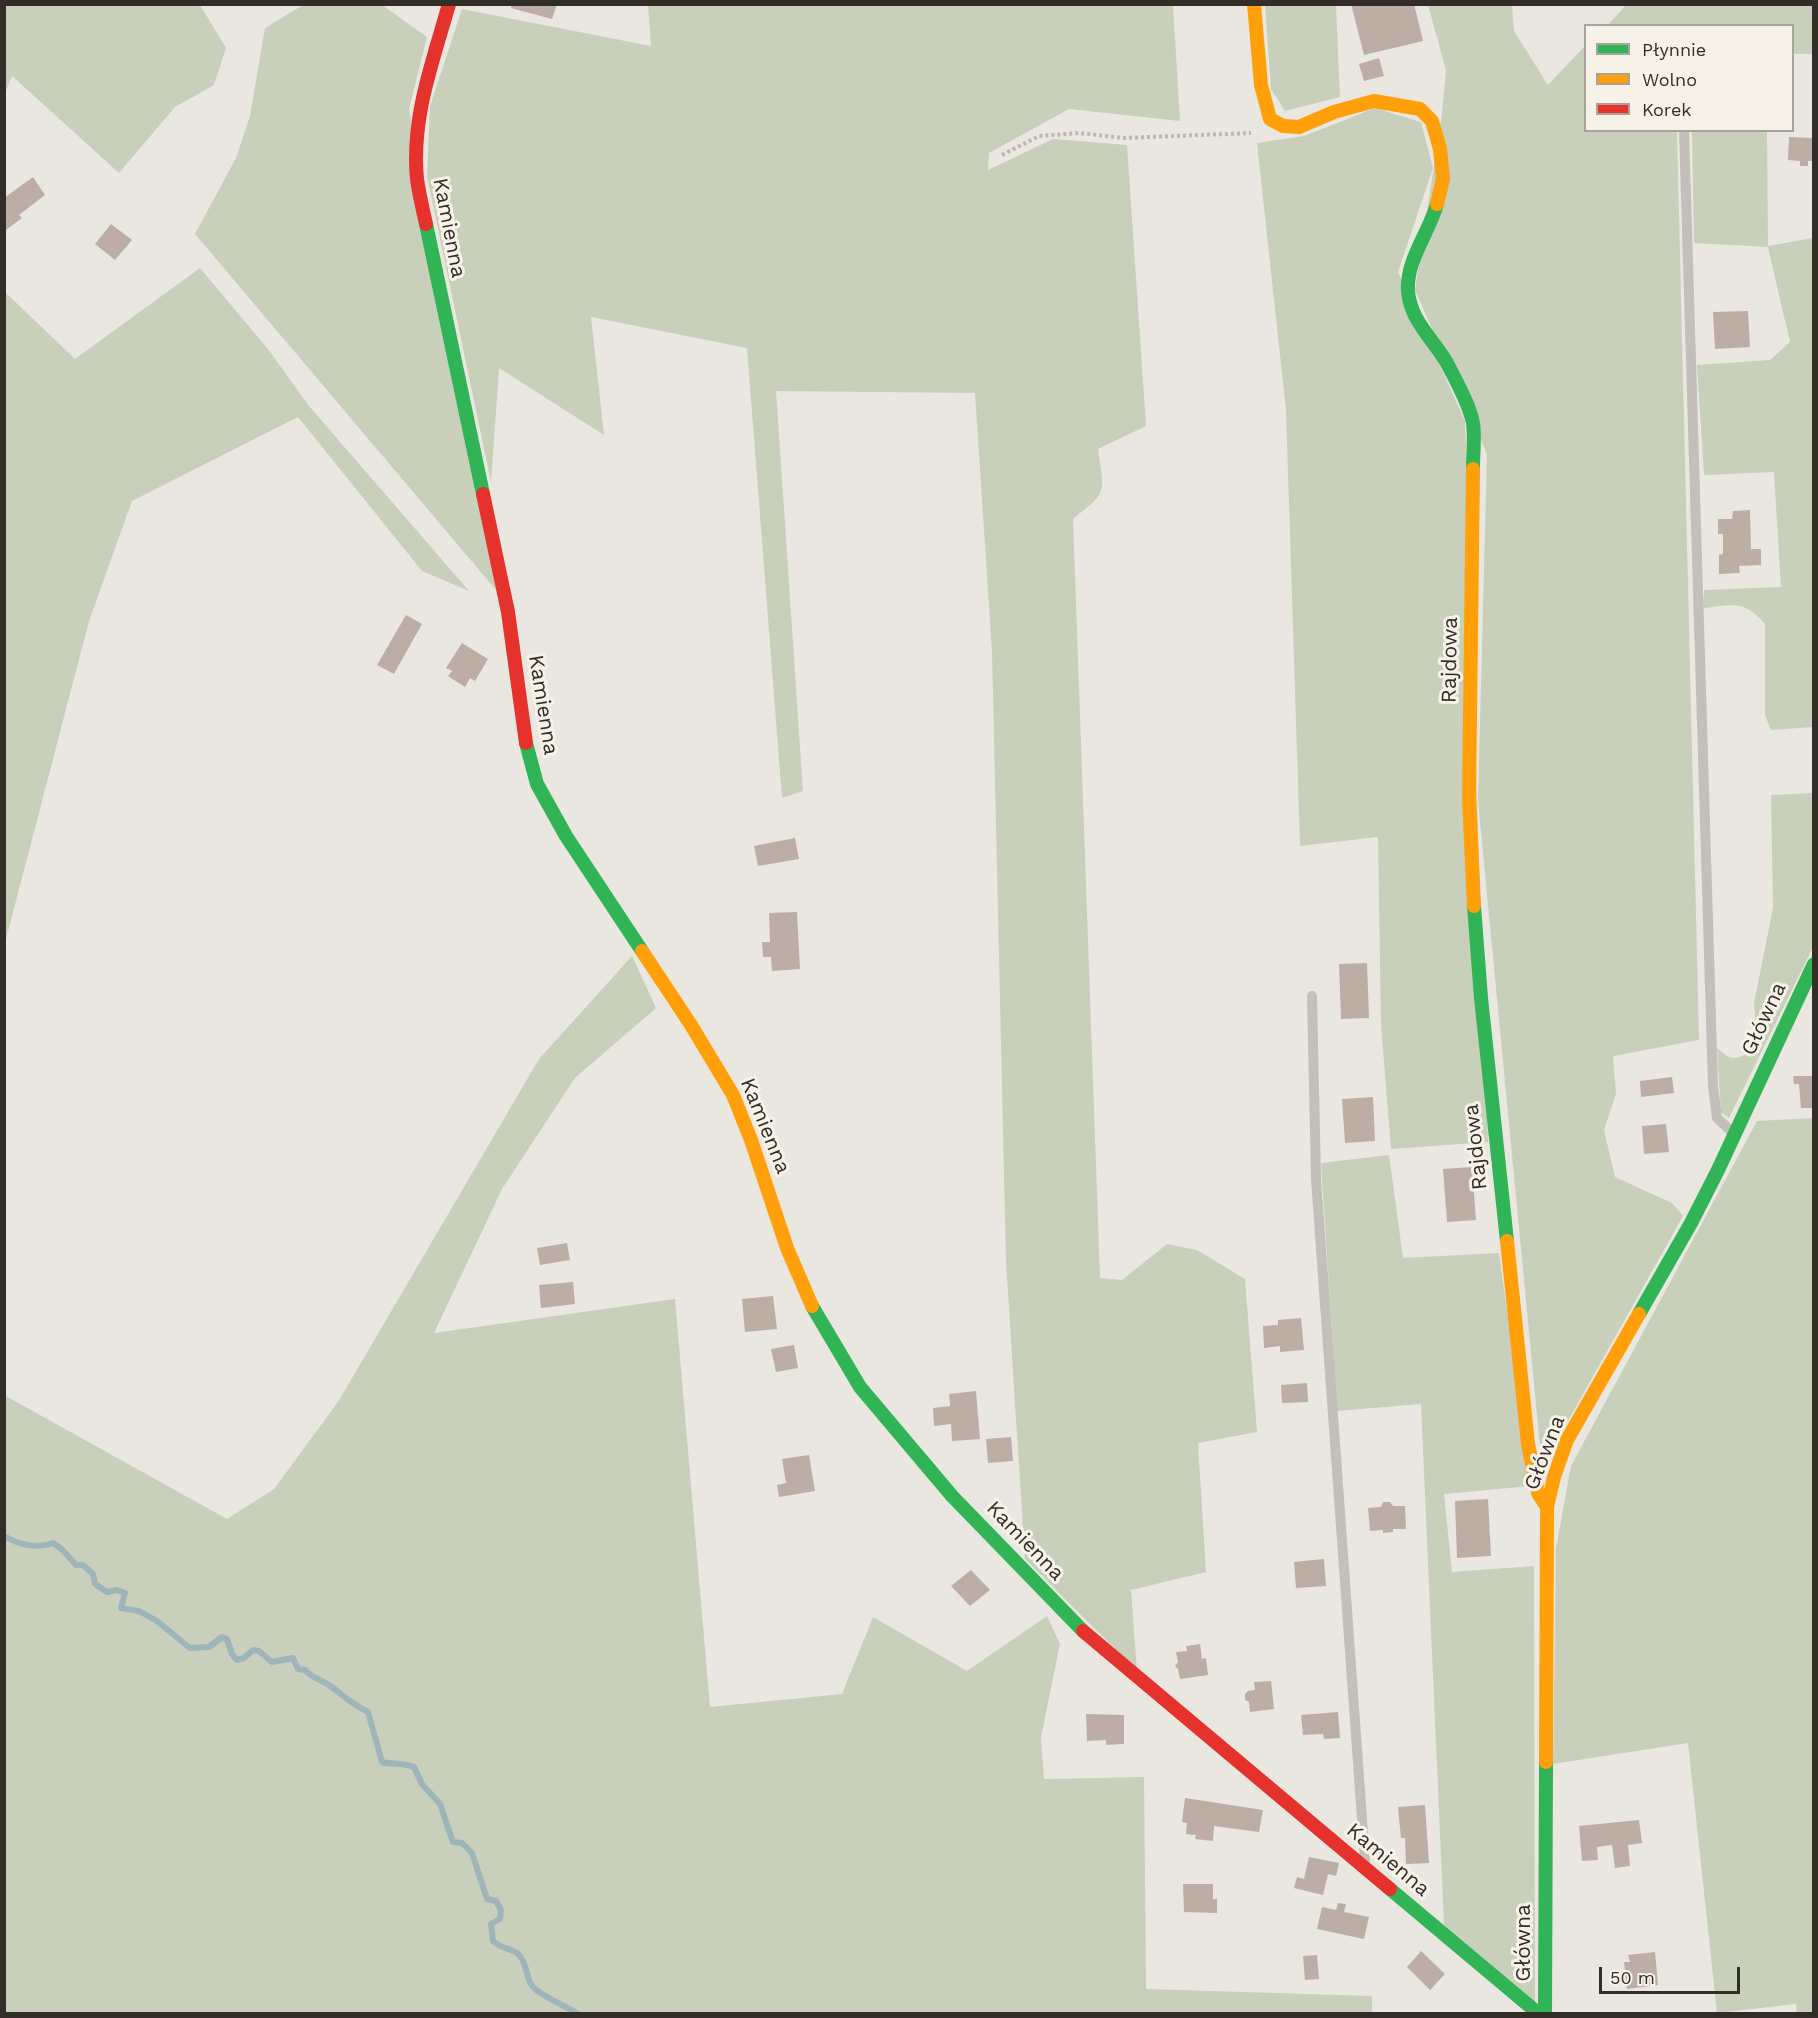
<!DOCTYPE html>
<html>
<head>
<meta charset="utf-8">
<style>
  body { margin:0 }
  #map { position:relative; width:1818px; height:2018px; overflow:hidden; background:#eae7e0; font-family:"Work Sans",sans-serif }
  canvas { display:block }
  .frame { position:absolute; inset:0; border:6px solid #332d28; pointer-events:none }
  .legend { position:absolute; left:1584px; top:24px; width:210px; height:108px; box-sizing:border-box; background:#f7f2e7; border:2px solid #a9a39b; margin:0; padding:8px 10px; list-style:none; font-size:18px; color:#332d28 }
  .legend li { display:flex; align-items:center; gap:12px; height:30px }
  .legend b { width:30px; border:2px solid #a9a39b }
  .scale { position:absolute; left:1599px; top:1967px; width:141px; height:27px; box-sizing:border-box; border:3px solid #332d28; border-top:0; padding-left:8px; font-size:18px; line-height:21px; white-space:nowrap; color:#332d28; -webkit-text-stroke:4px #f7f2e7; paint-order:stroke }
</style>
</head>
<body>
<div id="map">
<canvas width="1818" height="2018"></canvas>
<div class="frame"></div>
<ul class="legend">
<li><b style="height:8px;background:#30b455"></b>Płynnie</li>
<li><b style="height:8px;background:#ff9f0a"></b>Wolno</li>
<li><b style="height:8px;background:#e5322d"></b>Korek</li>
</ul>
<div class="scale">50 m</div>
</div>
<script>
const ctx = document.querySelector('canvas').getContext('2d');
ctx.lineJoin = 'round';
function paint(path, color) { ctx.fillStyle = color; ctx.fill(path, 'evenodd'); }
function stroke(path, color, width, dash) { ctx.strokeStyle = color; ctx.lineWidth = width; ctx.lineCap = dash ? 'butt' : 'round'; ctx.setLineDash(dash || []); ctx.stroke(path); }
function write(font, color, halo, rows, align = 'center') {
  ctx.font = font + ' "Work Sans",sans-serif'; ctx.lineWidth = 6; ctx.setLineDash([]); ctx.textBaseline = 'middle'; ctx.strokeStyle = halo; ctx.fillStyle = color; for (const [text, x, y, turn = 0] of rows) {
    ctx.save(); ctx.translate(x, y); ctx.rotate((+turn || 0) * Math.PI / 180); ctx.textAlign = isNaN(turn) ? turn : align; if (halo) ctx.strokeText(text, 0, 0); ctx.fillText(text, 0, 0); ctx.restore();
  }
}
paint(new Path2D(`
  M1627 4 1813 5V54H1793L1792 26 1608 25Z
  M4 5H200L226 48 214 85 175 107 119 173 12 76 5 93Z
  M303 5H382L427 37 409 109 496 590 195 234 236 158 250 116 265 28Z
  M648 5H1173L1180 121 1069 109 989 153 988 170 1053 139 1127 145 1146 426 1098 449C1104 493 1109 491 1073 519L1100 1278 1122 1280 1167 1244 1197 1250 1245 1279 1257 1432 1198 1443 1206 1572 1131 1590 1137 1671 1025 1559 1006 1262 992 651 975 393 776 391 803 791 782 798 747 348 591 317 604 435 499 368 491 482 427 176 430 106 462 9 651 46Z
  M1265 5H1336L1340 97 1285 111 1271 89Z
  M1428 5H1512L1514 31 1548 85 1585 46 1586 130 1677 131 1699 1040 1613 1056 1616 1094 1604 1130 1615 1177 1672 1203 1683 1216 1542 1467 1478 801 1487 454 1415 290 1442 113 1446 70Z
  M1375 108 1421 122 1433 168 1398 272 1465 421 1488 1142 1391 1149 1381 1025 1378 837 1300 846 1286 410 1257 143 1304 136Z
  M1692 131H1767L1768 246 1813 238V727L1771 730 1765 715V624C1744 599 1732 605 1703 608L1704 590 1781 587 1774 472 1704 475 1697 365 1770 360 1790 342 1768 247 1694 243Z
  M200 268 268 349 309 406 469 591 422 571 298 417 132 501 89 621 5 943V292L75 359Z
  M1813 793V947L1729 1118 1721 1112 1717 1048C1734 1064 1739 1059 1757 1047L1754 1003 1773 908 1771 795Z
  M632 956 656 1008 575 1078 502 1189 434 1333 675 1299 710 1707 842 1694 873 1617 967 1671 1047 1616 1060 1644 1041 1737 1044 1779 1144 1777 1146 1989 1372 1996V2013H5L4 1395 227 1519 274 1489 338 1402 539 1059Z
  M1813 1118V2013H1797L1796 2004 1717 2013 1688 1743 1553 1764 1556 1548 1571 1466 1757 1121Z
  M1389 1155 1403 1258 1499 1253 1531 1486 1444 1494 1452 1572 1534 1566 1535 2003 1444 1925 1421 1404 1337 1411 1321 1163Z`), '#c8cfbb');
stroke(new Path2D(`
  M4 1536C19 1545 38 1549 53 1543 63 1548 68 1557 76 1565H83L93 1574 95 1584 107 1592 117 1590 125 1593 121 1608 139 1611 157 1621 190 1648 209 1647 222 1637 227 1639 232 1654 237 1660 244 1658 253 1650 259 1651 272 1662 293 1658 298 1669 305 1670C312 1678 320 1679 329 1685 343 1695 351 1704 368 1712L382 1762C393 1765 403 1762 414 1767L422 1784 440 1804 453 1842 462 1843 472 1853 487 1899 496 1901 501 1910 500 1919 491 1924 493 1941C503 1950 511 1948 517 1953 528 1962 525 1978 533 1987 541 1996 566 2006 578 2014`), '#9eb6b9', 6);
paint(new Path2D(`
  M512 4H557L552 19 511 8Z
  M1351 4H1414L1423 41 1364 55Z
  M1379 58 1384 76 1364 81 1359 64Z
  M1789 137 1814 138V161H1808V166H1800V161L1788 160Z
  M33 177 45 195 19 215 22 218 6 230 4 198Z
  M111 224 132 240 115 260 95 244Z
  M1748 311 1750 347 1715 349 1713 312Z
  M1750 510 1751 549H1761V565L1739 566 1740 573 1719 574V555L1723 554V534H1718V519H1732L1733 511Z
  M406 615 422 624 394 674 377 665Z
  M462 643 488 659 475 681 470 678 465 687 448 676 452 671 446 668Z
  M795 838 799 859 758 866 754 846Z
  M797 912 800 969 772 971 771 957H763L762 942H770L769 913Z
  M1367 963 1369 1018 1341 1019 1339 964Z
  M1793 1076H1814V1108H1801L1799 1084H1794Z
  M1672 1077 1674 1093 1641 1097 1640 1081Z
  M1373 1097 1375 1141 1345 1143 1342 1099Z
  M1666 1124 1669 1152 1644 1154 1642 1126Z
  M1472 1167 1476 1220 1447 1222 1443 1169Z
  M567 1243 570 1260 540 1265 537 1248Z
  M573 1282 575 1304 541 1308 539 1285Z
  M773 1296 777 1329 745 1332 742 1299Z
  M1301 1318 1304 1350 1280 1352V1346L1264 1348 1263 1326 1278 1325V1320Z
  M794 1345 798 1368 776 1372 771 1349Z
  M1307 1383 1308 1402 1282 1403 1281 1385Z
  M976 1391 980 1439 952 1441 951 1424 934 1426 933 1408 950 1406 949 1394Z
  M1011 1437 1013 1461 988 1463 986 1439Z
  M809 1455 815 1491 779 1497 777 1485 786 1483 782 1459Z
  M1488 1499 1491 1556 1457 1558 1455 1501Z
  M1383 1502H1390L1393 1506H1405L1406 1529H1393V1532L1383 1533V1530L1370 1531 1368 1508 1381 1507Z
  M1324 1559 1326 1586 1296 1588 1294 1562Z
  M971 1570 990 1590 970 1606 951 1586Z
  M1200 1644 1202 1659 1206 1658 1208 1675 1180 1679 1178 1669 1175 1666 1178 1662 1176 1652 1187 1651 1186 1646Z
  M1271 1681 1274 1709 1250 1712 1249 1702 1245 1700V1694L1248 1691 1255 1690 1254 1682Z
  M1338 1712 1340 1738 1324 1739 1323 1734 1303 1735 1301 1715Z
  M1086 1714 1124 1715V1744L1106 1745V1740L1087 1741Z
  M1185 1798 1263 1810 1259 1832 1214 1826 1213 1841 1195 1839 1196 1835 1186 1834 1187 1823 1182 1822Z
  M1425 1805 1429 1863 1406 1864 1405 1838H1401L1398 1807Z
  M1639 1820 1642 1843 1628 1845 1630 1866 1615 1868 1612 1845 1597 1847 1598 1860 1582 1861 1579 1826Z
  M1309 1857 1339 1863 1336 1876 1328 1874 1323 1895 1294 1888 1297 1877 1304 1879Z
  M1183 1884H1213V1899H1217V1913L1184 1912Z
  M1338 1903 1346 1904 1344 1912 1369 1917 1364 1939 1317 1929 1322 1907 1336 1910Z
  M1421 1951 1445 1974 1430 1990 1407 1967Z
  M1655 1952 1658 1985 1627 1989 1624 1962H1630L1628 1955Z
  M1317 1955 1319 1979 1305 1980 1303 1956Z`), '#bcaea4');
stroke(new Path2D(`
  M1002 155 1039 136 1080 133 1123 138 1251 133`), '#bcb7b1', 4, [3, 3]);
stroke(new Path2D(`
  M1684 130 1713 1086 1717 1118 1731 1131
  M1312 996 1316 1179 1365 1860`), '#c3bfb9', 10);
stroke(new Path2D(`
  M1437 204C1429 233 1406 260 1408 291 1410 320 1433 339 1447 363 1456 381 1469 403 1473 423 1475 437 1473 454 1473 469
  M426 224 483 494
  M526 743 537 784 566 836 642 951
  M1474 906 1481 998 1507 1241
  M812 1306 860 1387 952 1496 1083 1631
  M1639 1314 1691 1223 1718 1170 1814 964
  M1390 1889 1539 2014
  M1545 2014 1546 1762`), '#30b455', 14);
stroke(new Path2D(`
  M1254 4 1261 85 1270 119 1283 126 1299 127 1334 112 1374 101 1420 109 1432 121 1440 149 1443 179 1437 204
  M1473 469 1469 798 1474 906
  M642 951 691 1025 733 1095 751 1140 787 1248 812 1306
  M1507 1241 1528 1444 1538 1493 1547 1507
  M1546 1762 1547 1507 1554 1477 1567 1440 1639 1314`), '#ff9f0a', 14);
stroke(new Path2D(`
  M426 224C423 210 419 194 417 179 411 118 433 61 449 4
  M483 494 508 612 526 743
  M1083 1631 1390 1889`), '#e5322d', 14);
write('21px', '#332d28', '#f7f2e7', [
  ["Kamienna",449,228,79],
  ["Rajdowa",1450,660,-89],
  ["Kamienna",543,705,81],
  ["Główna",1764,1019,-65],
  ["Kamienna",765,1126,68],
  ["Rajdowa",1476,1147,-96],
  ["Główna",1545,1453,-69],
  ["Kamienna",1025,1541,46],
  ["Kamienna",1388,1860,40],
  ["Główna",1524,1943,-90]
]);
</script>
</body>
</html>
